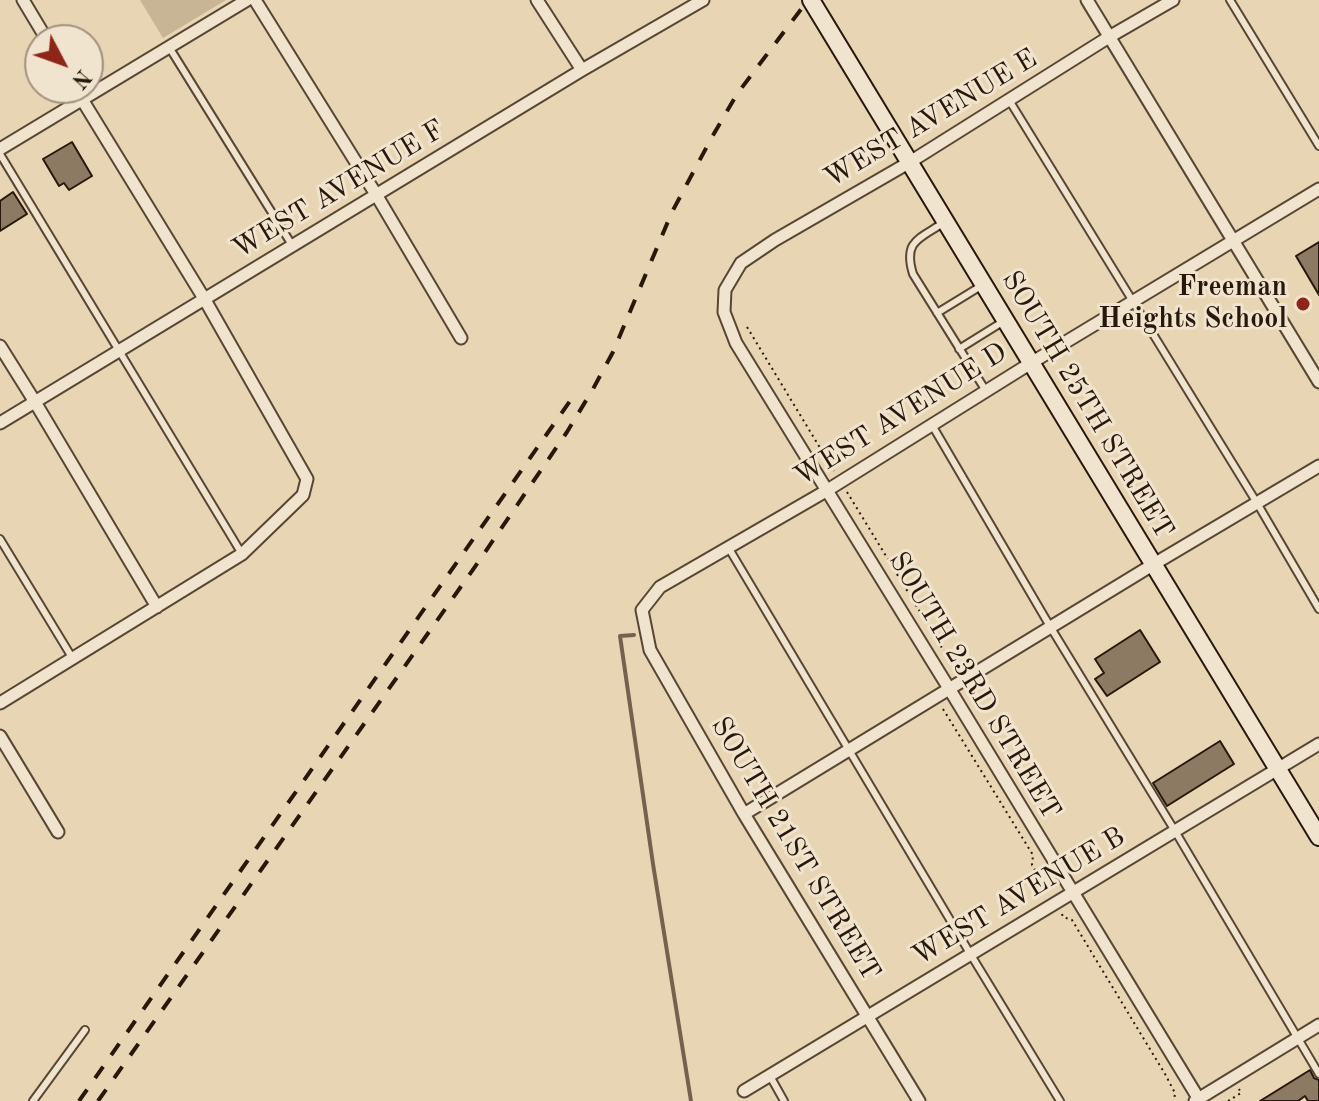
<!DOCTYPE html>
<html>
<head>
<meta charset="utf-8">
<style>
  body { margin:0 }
  #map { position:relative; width:1319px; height:1101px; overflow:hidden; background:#e8d5b3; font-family:"Old Standard TT",serif }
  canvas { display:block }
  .north { position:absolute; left:24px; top:24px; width:80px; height:80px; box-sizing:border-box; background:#f0e4ce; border:2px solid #a09280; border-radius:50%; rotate:131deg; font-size:22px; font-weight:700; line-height:32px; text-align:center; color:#28170b }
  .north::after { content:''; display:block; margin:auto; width:28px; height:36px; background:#8f2418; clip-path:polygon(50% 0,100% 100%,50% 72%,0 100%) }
</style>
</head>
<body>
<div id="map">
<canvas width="1319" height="1101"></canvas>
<div class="north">N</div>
</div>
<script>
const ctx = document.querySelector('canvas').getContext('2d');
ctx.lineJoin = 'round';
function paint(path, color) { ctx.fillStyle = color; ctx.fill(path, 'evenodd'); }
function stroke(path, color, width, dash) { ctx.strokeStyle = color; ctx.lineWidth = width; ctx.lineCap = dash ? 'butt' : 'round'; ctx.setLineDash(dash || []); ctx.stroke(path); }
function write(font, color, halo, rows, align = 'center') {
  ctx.font = font + ' "Old Standard TT",serif'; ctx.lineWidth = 6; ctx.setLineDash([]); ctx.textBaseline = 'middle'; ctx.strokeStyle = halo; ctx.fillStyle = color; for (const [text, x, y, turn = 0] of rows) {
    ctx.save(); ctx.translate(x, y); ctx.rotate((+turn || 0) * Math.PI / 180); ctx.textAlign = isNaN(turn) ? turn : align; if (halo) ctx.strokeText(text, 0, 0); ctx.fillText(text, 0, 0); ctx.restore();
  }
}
paint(new Path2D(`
  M140 0H226L163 38Z`), '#c7b596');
stroke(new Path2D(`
  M634 635 620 636 653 864 691 1101`), '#74624e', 4);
const building = new Path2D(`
  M72 142 92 176 69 190 64 183 59 186 43 159Z
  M13 192 27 214 0 231V201Z
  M1319 242V295L1296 256Z
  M1140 630 1160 662 1107 696 1095 679 1104 673 1095 659Z
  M1220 741 1234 764 1167 806 1153 783Z
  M1310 1070 1314 1078 1319 1080V1101H1308L1305 1096 1298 1101H1260Z`);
paint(building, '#8c7a62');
stroke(building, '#28170b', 2);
const lane = new Path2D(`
  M1230 0 1319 146
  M169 47 292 245
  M1009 100 1257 503 1319 609
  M0 154 242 554
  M943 223C919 239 903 241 913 274L986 391
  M937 313 981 286
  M959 349 1004 321
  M932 425 1051 628 1175 831 1319 1074
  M0 539 73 659
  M728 547 971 955 1060 1101
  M770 1076 784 1101
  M33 1101 85 1030`);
const street = new Path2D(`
  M23 0 47 40
  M255 0 377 196 461 338
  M537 0 582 70
  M1087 0 1319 382
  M1173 0 1109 37 910 162 775 240 741 263 725 290 724 312 736 343 950 690 1200 1101
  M0 149 247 0
  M0 346 35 402 157 607
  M0 423 582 70 703 0
  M0 703 242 554 303 495 307 479 205 300 75 88
  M0 736 58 832
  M744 814 1154 564 1319 466
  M744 1091 1319 744
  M919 1101 744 814 650 650 642 610 660 587 826 491 1031 363 1319 189
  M1195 1101 1319 1025`);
const secondary = new Path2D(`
  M811 0 1319 837`);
stroke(lane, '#584635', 10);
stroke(street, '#584635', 15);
stroke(secondary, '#28170b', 20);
stroke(new Path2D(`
  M747 327 834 471
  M847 492 956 671
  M943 709 1033 855 1032 865 1048 892
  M1062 914 1063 917 1072 920 1165 1074 1175 1093 1174 1101
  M1228 1101 1241 1093 1239 1089`), '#28170b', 2, [2, 4]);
stroke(lane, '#f0e4ce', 6);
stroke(street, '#f0e4ce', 11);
stroke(secondary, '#f0e4ce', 16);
stroke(new Path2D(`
  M79 1101 570 401
  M98 1101 479 561 567 432 593 389 613 352 672 212 712 137 737 94 808 0`), '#28170b', 4, [14, 14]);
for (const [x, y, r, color] of [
  [1303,304,8,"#8f2418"]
]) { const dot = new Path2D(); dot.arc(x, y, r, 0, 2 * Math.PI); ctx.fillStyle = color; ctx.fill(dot); stroke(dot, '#f0e4ce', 3); }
write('28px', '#28170b', '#f0e4ce', [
  ["WEST AVENUE E",931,119,-31],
  ["WEST AVENUE F",339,190,-31],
  ["SOUTH 25TH STREET",1087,405,59],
  ["WEST AVENUE D",901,415,-32],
  ["SOUTH 23RD STREET",974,686,59],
  ["SOUTH 21ST STREET",795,849,59],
  ["WEST AVENUE B",1019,897,-31]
]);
write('bold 28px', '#28170b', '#f0e4ce', [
  ["Freeman",1287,288],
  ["Heights School",1287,320]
], 'right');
</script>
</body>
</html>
